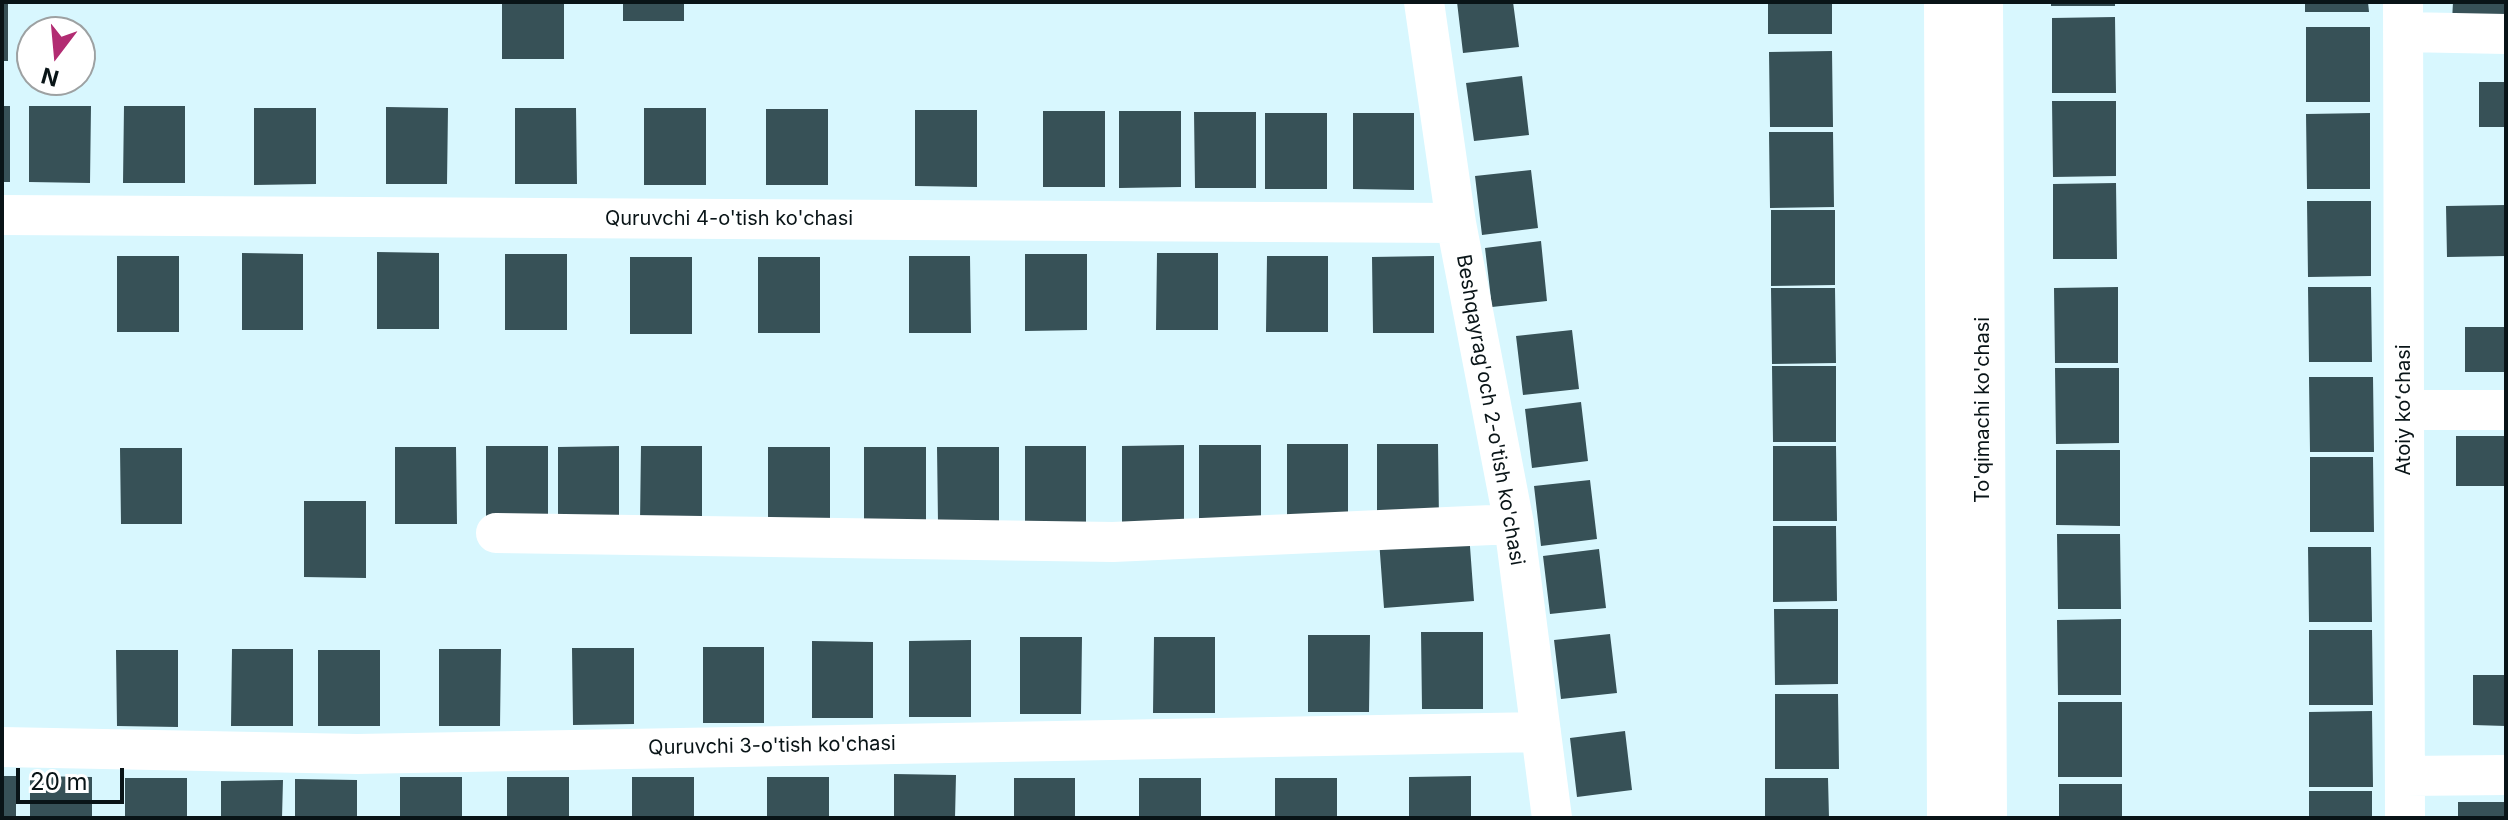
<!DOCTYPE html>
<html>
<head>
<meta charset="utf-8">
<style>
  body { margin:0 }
  #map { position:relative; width:2508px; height:820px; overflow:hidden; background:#d8f7fe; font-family:Inter,sans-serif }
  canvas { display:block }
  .frame { position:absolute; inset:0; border:4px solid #091417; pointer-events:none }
  .north { position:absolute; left:16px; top:16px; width:80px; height:80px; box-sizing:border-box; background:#fff; border:2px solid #9da1a2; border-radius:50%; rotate:196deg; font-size:22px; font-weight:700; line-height:32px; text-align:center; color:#091417 }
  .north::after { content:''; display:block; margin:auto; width:28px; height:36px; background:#b22c72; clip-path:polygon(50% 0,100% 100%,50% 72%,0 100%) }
  .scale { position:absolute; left:16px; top:768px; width:108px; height:36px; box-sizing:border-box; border:4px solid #091417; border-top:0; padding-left:10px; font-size:24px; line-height:28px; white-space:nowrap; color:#091417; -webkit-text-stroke:6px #fff; paint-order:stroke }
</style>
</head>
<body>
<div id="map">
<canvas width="2508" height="820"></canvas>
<div class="frame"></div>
<div class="north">N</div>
<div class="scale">20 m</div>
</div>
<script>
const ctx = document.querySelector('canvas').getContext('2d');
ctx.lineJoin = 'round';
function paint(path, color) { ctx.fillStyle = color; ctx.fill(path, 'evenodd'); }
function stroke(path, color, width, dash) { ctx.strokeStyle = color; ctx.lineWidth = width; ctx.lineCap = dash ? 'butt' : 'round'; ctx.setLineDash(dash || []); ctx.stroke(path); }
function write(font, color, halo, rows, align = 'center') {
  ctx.font = font + ' Inter,sans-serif'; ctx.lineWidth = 8; ctx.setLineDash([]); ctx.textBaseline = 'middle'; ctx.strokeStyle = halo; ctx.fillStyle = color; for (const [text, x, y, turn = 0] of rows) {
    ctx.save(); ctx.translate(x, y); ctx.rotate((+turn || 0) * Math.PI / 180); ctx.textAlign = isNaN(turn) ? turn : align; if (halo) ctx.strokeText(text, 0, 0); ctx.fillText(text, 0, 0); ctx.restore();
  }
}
paint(new Path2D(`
  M2 2H8V61H2Z
  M502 2H564V59H502Z
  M623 2H684V21H623Z
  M1457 2H1513L1519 47 1463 53Z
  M1768 2H1832V34H1768Z
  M2051 2H2115V6H2051Z
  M2305 2H2368L2369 12H2305Z
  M2453 2H2506V21H2452Z
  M2115 17 2116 93H2052V18Z
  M2306 27H2370V102H2306Z
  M1832 51 1833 127H1770L1769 52Z
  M1522 76 1529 135 1474 141 1466 83Z
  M2479 82H2506V127H2479Z
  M2052 101H2116V176L2053 177Z
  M2 106H10V182H2Z
  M29 106H91L90 183 29 182Z
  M124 106H185V183H123Z
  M386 107 448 108 447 184H386Z
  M254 108H316V184L254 185Z
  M515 108H576L577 184H515Z
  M644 108H706V185H644Z
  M766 109H828V185H766Z
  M915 110H977V187L915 186Z
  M1043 111H1105V187H1043Z
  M1119 111H1181V187L1119 188Z
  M1194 112H1256V188H1195Z
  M1265 113H1327V189H1265Z
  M1353 113H1414V190L1353 189Z
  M2370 113V189H2307L2306 114Z
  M1769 132H1833L1834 207 1770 208Z
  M1531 170 1538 228 1482 235 1475 176Z
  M2116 183 2117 259H2053V184Z
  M2307 201H2371V276L2308 277Z
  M2506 205V256L2447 257 2446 206Z
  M1771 210H1835V285L1771 286Z
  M1541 241 1547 301 1492 307 1485 248Z
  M377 252 439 253V329H377Z
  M242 253 303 254V330H242Z
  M1157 253H1218V330H1156Z
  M505 254H567V330H505Z
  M1025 254H1087V330L1025 331Z
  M117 256H179V332H117Z
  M909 256H970L971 333H909Z
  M1267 256H1328V332H1266Z
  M1434 256V333H1373L1372 257Z
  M630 257H692V334H630Z
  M758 257H820V333H758Z
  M2118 287V363H2055L2054 288Z
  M2308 287H2371L2372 362H2309Z
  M1771 288H1835L1836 363 1772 364Z
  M2465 327H2506V372H2465Z
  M1572 330 1579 389 1523 395 1516 336Z
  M1772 366H1836V442H1773Z
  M2055 368H2119V443L2056 444Z
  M2309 377H2373L2374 452H2310Z
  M1581 402 1588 461 1532 468 1525 409Z
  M2456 436H2506V486H2456Z
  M1287 444H1348V520H1287Z
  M1377 444H1438L1439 520H1377Z
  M1184 445V522H1122V446Z
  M1199 445H1261V521H1199Z
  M486 446H548V522L486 523Z
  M619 446V523H558V447Z
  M641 446H702V522H640Z
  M1025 446H1086V522H1025Z
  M1773 446H1836L1837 521H1773Z
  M395 447H456L457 524H395Z
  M768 447H830V523H768Z
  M864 447H926V524L864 523Z
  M937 447H999V523H938Z
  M120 448H182V524H121Z
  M2056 450H2120V526L2056 525Z
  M2310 457H2373L2374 532H2310Z
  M1590 480 1597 539 1541 546 1534 486Z
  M304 501H366V578L304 577Z
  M1773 526H1836L1837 601 1773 602Z
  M1469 533 1474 601 1384 608 1379 540Z
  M2057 534H2120L2121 609H2058Z
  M2308 547H2371L2372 622H2309Z
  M1599 549 1606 608 1550 614 1543 556Z
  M1774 609H1838V684L1775 685Z
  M2121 619V695H2058L2057 620Z
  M2309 630H2372L2373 705H2309Z
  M1421 632H1483V709H1422Z
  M1610 634 1617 693 1561 699 1554 640Z
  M1308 635H1370L1369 712H1308Z
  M1020 637H1082L1081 714H1020Z
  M1154 637H1215V713H1153Z
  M971 640V717H909V641Z
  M812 641 873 642V718H812Z
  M703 647H764V723H703Z
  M572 648H634V724L573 725Z
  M232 649H293V726H231Z
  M439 649H501L500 726H439Z
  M116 650H178V727L117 726Z
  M318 650H380V726H318Z
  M2473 675H2506V726L2473 725Z
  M1775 694H1838L1839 769H1775Z
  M2058 702H2122V777H2058Z
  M2372 711 2373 787H2309V712Z
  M1625 731 1632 790 1577 797 1570 738Z
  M894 774 956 775 955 818H894Z
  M2 776H16V818H2Z
  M30 776 92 777V818H30Z
  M1471 776V818H1409V777Z
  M400 777H462V818H400Z
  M507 777H569V818H507Z
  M632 777H694V818H632Z
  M767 777H829V818H767Z
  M125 778H187V818H125Z
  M1014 778H1075V818H1014Z
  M1139 778H1201V818H1139Z
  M1275 778H1337V818H1275Z
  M1765 778H1828L1829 818H1765Z
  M295 779 357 780V818H295Z
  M283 780 282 818H221V781Z
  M2059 784H2122V818H2059Z
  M2309 791H2372V818H2309Z
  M2458 802H2506V818H2458Z`), '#375157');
stroke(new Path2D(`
  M1424 2 1456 223 1514 524 1552 818
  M2403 2 2405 818
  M2403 32 2506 34
  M2 215 1456 223
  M2404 410H2506
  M496 533 1113 542 1514 524
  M2 747 357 754 1541 732
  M2405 776 2506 775`), '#fff', 40);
stroke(new Path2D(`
  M1946 2 1949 818
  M1981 2 1985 818`), '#fff', 44);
write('20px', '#091417', '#fff', [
  ["Quruvchi 4-o'tish ko'chasi",729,219],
  ["Beshqayrag'och 2-o'tish ko'chasi",1490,410,80],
  ["To'qimachi ko'chasi",1983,410,-90],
  ["Atoiy koʻchasi",2404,410,-90],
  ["Quruvchi 3-o'tish ko'chasi",772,746,-1]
]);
</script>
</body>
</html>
